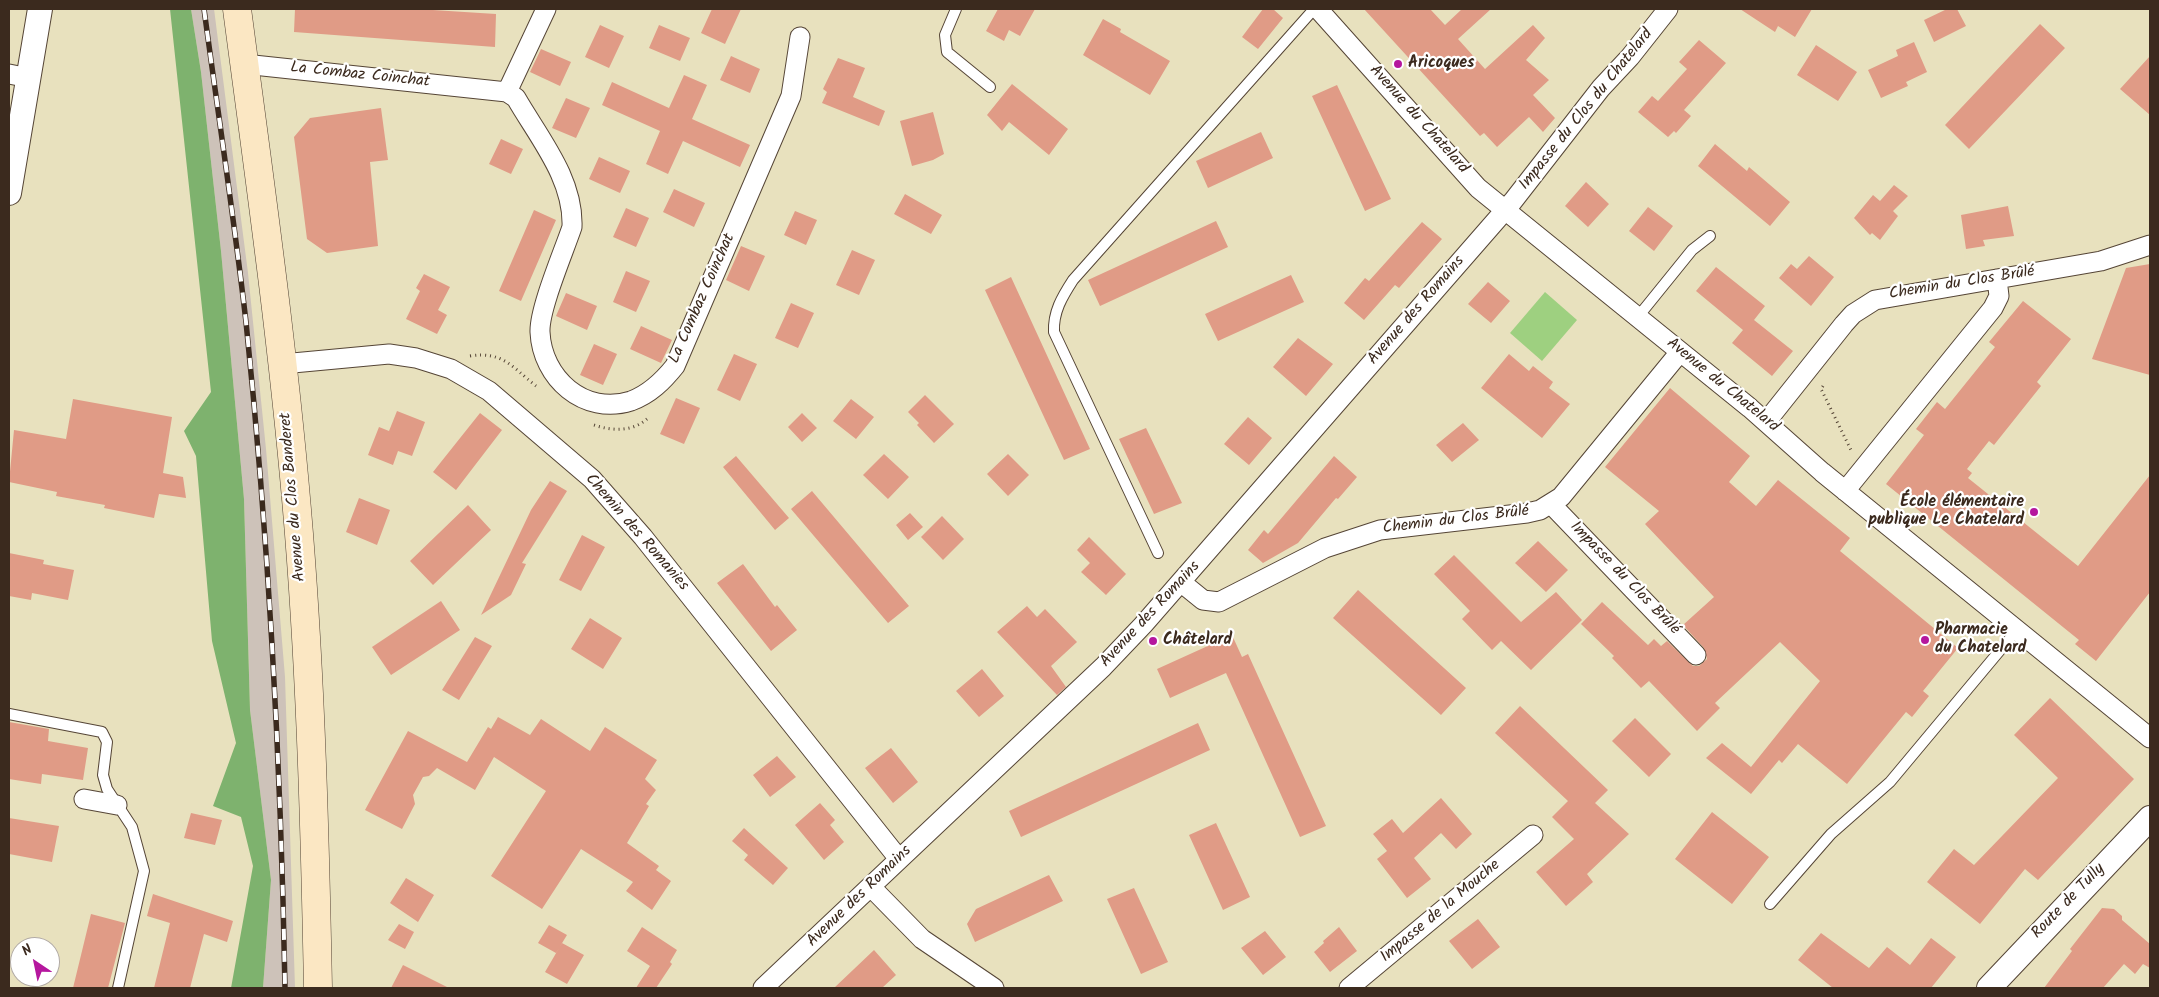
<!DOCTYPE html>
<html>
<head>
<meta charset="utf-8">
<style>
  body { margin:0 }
  #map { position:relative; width:2159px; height:997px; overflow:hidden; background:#e8e1be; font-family:Kalam,sans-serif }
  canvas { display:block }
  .frame { position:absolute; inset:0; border:10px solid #3b2a1e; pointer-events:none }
  .north { position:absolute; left:10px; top:937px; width:50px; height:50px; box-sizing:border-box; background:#fff; border:1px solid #b1aaa5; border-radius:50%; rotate:326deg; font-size:14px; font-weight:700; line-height:20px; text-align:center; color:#3b2a1e }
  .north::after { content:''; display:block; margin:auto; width:18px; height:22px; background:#b5179e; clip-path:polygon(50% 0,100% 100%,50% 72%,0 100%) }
</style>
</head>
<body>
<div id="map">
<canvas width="2159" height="997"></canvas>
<div class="frame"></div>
<div class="north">N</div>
</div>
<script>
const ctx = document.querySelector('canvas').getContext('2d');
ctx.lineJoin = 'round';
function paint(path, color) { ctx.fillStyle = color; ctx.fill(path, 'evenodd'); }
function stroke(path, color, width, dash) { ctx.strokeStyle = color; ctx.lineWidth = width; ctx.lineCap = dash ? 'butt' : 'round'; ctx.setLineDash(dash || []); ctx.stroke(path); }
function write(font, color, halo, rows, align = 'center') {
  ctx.font = font + ' Kalam,sans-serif'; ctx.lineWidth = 4.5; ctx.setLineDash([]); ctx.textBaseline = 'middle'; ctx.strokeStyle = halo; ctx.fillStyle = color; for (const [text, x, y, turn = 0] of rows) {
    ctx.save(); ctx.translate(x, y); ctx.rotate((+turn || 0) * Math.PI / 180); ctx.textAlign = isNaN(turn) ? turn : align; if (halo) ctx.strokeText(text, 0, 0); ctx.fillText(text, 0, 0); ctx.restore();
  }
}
paint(new Path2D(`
  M191 9H214L248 273 266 449 285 677 295 988H263L271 880 250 710 244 499 221 251 201 72Z`), '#cdc2b9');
paint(new Path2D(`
  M1545 292 1577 320 1542 361 1510 333Z`), '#9ed080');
paint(new Path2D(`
  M170 9H191L201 72 221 251 244 499 250 710 271 880 263 988H231L253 866 241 817 213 806 236 743 212 641 196 456 184 431 211 392Z`), '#7eb26e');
paint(new Path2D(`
  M295 9H417L496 14 495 47 294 32Z
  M712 9H741L725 44 701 33Z
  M998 9H1035L1020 36 1009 30 1004 41 986 31Z
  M1263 9H1273L1283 18 1258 49 1242 37Z
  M1364 9H1430L1445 25 1462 9H1491L1458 39 1485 69 1533 25 1545 38 1526 60 1549 80 1533 95 1555 118 1543 132 1529 117 1497 147 1484 133 1480 136Z
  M1740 9H1812L1795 37 1778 26 1775 32Z
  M1947 9H1957L1966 26 1934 42 1924 20Z
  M1103 19 1121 29 1120 32 1170 61 1150 95 1083 55Z
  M2040 24 2065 48 1969 149 1945 125Z
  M600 25 624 36 609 68 585 57Z
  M659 25 690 38 680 61 649 48Z
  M1699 40 1726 63 1684 110 1691 116 1676 133 1674 131 1668 137 1638 112 1652 96 1658 101 1687 69 1679 62Z
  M1914 42 1927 72 1906 82 1908 86 1881 98 1868 70 1898 56 1896 50Z
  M1816 45 1857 72 1838 101 1797 75Z
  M541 49 571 62 560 86 530 72Z
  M731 56 760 69 750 93 720 80Z
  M2150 56V115L2120 89Z
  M838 58 865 68 853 97 885 111 879 126 822 103 827 92 823 89Z
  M684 75 707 85 692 119 750 145 740 167 683 141 668 174 646 164 660 131 602 105 612 82 669 108Z
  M1012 84 1068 129 1049 155 1009 122 1002 131 987 115Z
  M1337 85 1391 199 1365 211 1312 96Z
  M566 98 590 108 576 138 552 128Z
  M381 108 388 160 370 162 378 246 327 253 307 239 294 137 310 118Z
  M933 112 944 154 933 160 912 166 900 121Z
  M1261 132 1273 158 1208 188 1196 161Z
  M501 139 523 149 511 174 489 164Z
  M1715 144 1747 171 1749 167 1790 202 1770 226 1698 166Z
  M599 157 630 171 620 193 589 179Z
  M1586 182 1609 204 1588 227 1565 206Z
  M1894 185 1908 196 1893 211 1898 216 1880 240 1872 233 1870 235 1854 218 1873 195 1880 201Z
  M674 189 705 203 694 227 663 212Z
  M905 194 942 215 931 234 894 214Z
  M2008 206 2014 236 1983 240 1985 246 1966 249 1961 215Z
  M1648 207 1673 226 1654 251 1629 231Z
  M626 208 649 218 636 247 613 237Z
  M534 210 556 220 521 301 499 291Z
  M795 211 817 220 806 245 784 235Z
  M1216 221 1228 247 1100 306 1088 280Z
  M1422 222 1442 239 1399 288 1395 285 1364 320 1344 303 1365 278 1369 281Z
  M741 246 765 256 749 291 726 280Z
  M852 250 875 260 859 295 836 285Z
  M1809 256 1834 277 1811 306 1779 278 1791 264 1797 269Z
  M2150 264V375L2092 359 2126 268Z
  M1716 267 1765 306 1754 320 1793 351 1772 376 1732 343 1743 330 1696 291Z
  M626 271 650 281 636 312 613 302Z
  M424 274 450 287 438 310 447 315 437 334 406 319 420 291 416 288Z
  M1291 275 1304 302 1218 341 1205 314Z
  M1011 277 1090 449 1064 460 985 290Z
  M1488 282 1510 301 1491 323 1468 304Z
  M566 293 597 306 587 330 556 316Z
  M2023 301 2071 339 2037 382 2041 386 1994 445 1989 441 1967 469 1972 473 1968 478 2078 566 2150 475V592L2096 661 2075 644 2079 640 1886 484 1924 435 1916 429 1937 402 1945 409 1995 347 1989 342Z
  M791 303 814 313 798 348 775 338Z
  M641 326 672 340 661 363 630 349Z
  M1298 338 1333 364 1306 396 1273 367Z
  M594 344 617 354 603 385 580 375Z
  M734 354 757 364 740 401 717 390Z
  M1509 354 1529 371 1533 366 1553 382 1549 388 1570 404 1542 438 1481 388Z
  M1670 388 1750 456 1729 482 1756 506 1778 480 1850 538 1840 551 1958 648 1923 691 1929 696 1912 717 1906 712 1847 784 1798 744 1782 763 1779 760 1751 794 1706 758 1722 743 1751 767 1820 681 1780 642 1715 703 1720 708 1697 731 1649 681 1641 688 1612 658 1614 656 1581 624 1602 602 1648 645 1654 639 1661 646 1667 641 1693 666H1699L1707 659 1704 648 1683 625 1714 597 1645 524 1659 511 1605 467Z
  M925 395 954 424 934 443 917 425 919 423 908 412Z
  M676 398 700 408 684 444 660 434Z
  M73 399 172 417 163 473 183 477 186 498 159 494 154 518 104 508 105 505 56 496 57 492 9 482 14 430 66 439Z
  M851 399 874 417 856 439 833 421Z
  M397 411 425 422 412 456 398 451 393 465 368 455 379 427 389 431Z
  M480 413 502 430 456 490 433 472Z
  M802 413 817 428 802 442 788 427Z
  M1248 417 1272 438 1249 465 1224 444Z
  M1463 423 1479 440 1452 462 1436 445Z
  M1146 428 1182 503 1154 514 1119 439Z
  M884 454 909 477 888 499 863 475Z
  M1008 454 1029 475 1008 496 987 474Z
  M736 456 789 518 775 530 723 467Z
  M1334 456 1357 477 1338 499 1336 498 1298 543 1263 563 1248 550 1264 530 1268 534Z
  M550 481 567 491 522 563 526 564 511 595 481 615 531 510Z
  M812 491 909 606 888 623 791 509Z
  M359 498 390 510 377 545 346 532Z
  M468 505 491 530 433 585 410 561Z
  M910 513 923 527 908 540 896 525Z
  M942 516 964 539 943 560 921 537Z
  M582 535 605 547 581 591 559 580Z
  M1089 537 1126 574 1106 595 1081 572 1090 563 1077 550Z
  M1538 541 1568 570 1546 592 1515 563Z
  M9 553 44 560 43 564 74 570 68 600 32 593 31 600 9 596Z
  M1454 555 1521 622 1556 592 1582 620 1531 670 1501 641 1492 650 1462 619 1470 611 1434 574Z
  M743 564 775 607 777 605 797 630 771 651 717 583Z
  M1358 590 1466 688 1441 715 1333 618Z
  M441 601 460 630 391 675 372 647Z
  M1027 606 1037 617 1045 609 1077 642 1051 666 1066 687 1057 695 997 632Z
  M590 618 622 638 603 669 571 649Z
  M1232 635 1242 657 1248 654 1326 826 1300 837 1226 673 1170 698 1157 669Z
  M475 637 492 646 459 700 442 690Z
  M982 669 1004 696 979 717 956 691Z
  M2050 698 2134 779 2038 880 2025 869 1980 924 1927 882 1954 849 1974 865 2058 778 2014 735Z
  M1520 706 1608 790 1595 803 1629 834 1587 874 1593 882 1566 906 1536 872 1574 839 1552 817 1568 801 1495 733Z
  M498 717 530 735 541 719 590 751 605 727 657 760 645 779 656 790 646 804 649 806 627 843 659 866 656 870 671 881 652 910 626 891 633 882 581 849 542 909 491 876 546 791 494 757 475 790 437 768 429 776 423 777 413 795 415 804 402 829 365 810 408 731 467 762 488 727 491 729Z
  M1635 718 1671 754 1649 777 1612 741Z
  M9 722 49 729 48 741 88 748 83 780 42 774 41 784 9 779Z
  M1198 723 1210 750 1021 837 1009 811Z
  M891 748 918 782 893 803 865 768Z
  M777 756 796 777 770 797 753 775Z
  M1441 798 1472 834 1456 849 1441 833 1414 858 1431 879 1407 898 1377 859 1387 851 1373 834 1392 819 1403 833Z
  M820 803 835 820 830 825 844 842 824 860 795 825Z
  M1712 812 1769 857 1732 904 1675 859Z
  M191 813 222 820 215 845 184 838Z
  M9 818 59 826 52 862 9 854Z
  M1216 823 1250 897 1223 910 1189 835Z
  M744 828 788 868 773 885 744 860 748 855 732 841Z
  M1049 875 1063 901 975 942 967 924 976 909Z
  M406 878 434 895 418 922 390 903Z
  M1134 888 1168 962 1141 974 1107 899Z
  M153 894 233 921 227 942 204 934 190 988H154L170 923 147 916Z
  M2102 908 2114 909 2122 916V920L2150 944V968L2143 964 2135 974 2124 964 2103 988H2044L2072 951 2070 949Z
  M91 914 125 923 108 988H73Z
  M1478 919 1500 947 1472 969 1449 941Z
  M399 924 414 932 405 949 388 940Z
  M549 925 567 935 556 953 538 943Z
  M642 927 677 950 670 962 672 964 656 988H636L650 966 627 951Z
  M1339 927 1357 951 1330 972 1314 952 1324 943 1323 941Z
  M1265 931 1286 957 1263 975 1241 948Z
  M1821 933 1869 968 1887 947 1910 965 1931 938 1956 957 1931 988H1833L1798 960Z
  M562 943 584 955 567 984 545 972Z
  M874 950 896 975 882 988H834Z
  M403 965 449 988H391Z`), '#e09b86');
const service = new Path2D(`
  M956 9 945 35 947 52 990 87
  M1637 318 1692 250 1710 236
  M1158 553 1054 332C1053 312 1062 297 1073 280L1314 9
  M9 714 102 732 107 742 103 775 107 789 132 827 144 871 118 988
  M1770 904 1831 834 1890 782 2017 630`);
const minor = new Path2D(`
  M1318 9 1478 188 1750 408 1822 472 2150 738
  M244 64 507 92 516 98C539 138 574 179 572 227 564 251 539 309 540 332 542 378 584 416 631 401 650 394 663 381 675 366L791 96 800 37
  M9 74 29 78
  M507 92 546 9
  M282 364 389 354 416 358 451 369 489 391 592 479 643 537 899 859
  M1766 422 1844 324 1853 314 1875 300 2101 261 2150 245
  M1845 491 1993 308 1999 296 1997 279
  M1551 504 1696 655
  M1182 583 1203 600 1219 602 1325 548 1380 530 1527 513 1540 510 1561 497 1680 352
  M84 799 117 805
  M871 887 922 939 994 988
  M763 988 1103 667 1143 625 1513 201 1601 88 1630 57 1668 9
  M1349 988 1533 835`);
const tertiary = new Path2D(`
  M9 193 40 9
  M1989 988 2150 818`);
const secondary = new Path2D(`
  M237 9C260 183 285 358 299 534 311 685 315 837 318 988`);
stroke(service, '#554536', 12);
stroke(minor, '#554536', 21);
stroke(tertiary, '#554536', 26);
stroke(secondary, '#554536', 29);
stroke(new Path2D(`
  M470 356C503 351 512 367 536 386
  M1823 386 1821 389 1852 452
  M594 425C612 431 632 432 647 419`), '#554536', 3, [1, 4]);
stroke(service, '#fff', 10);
stroke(minor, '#fff', 19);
stroke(tertiary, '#fff', 24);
stroke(secondary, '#fbe7c3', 28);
const rail = new Path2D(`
  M204 9C218 113 234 218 246 322 269 544 281 766 285 988`);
stroke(rail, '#3b2a1e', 5.5);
stroke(rail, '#fff', 4, [11]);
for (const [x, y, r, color] of [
  [1398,64,5,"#b5179e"],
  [2034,512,5,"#b5179e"],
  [1925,640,5,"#b5179e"],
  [1153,641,5,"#b5179e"]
]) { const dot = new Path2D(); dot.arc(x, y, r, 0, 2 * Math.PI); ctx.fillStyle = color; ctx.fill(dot); stroke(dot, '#fff', 2); }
write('bold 16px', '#3b2a1e', '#fff', [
  ["Aricoques",1408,64],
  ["École élémentaire",2024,503,"right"],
  ["publique Le Chatelard",2024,521,"right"],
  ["Pharmacie",1935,631],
  ["du Chatelard",1935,649],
  ["Châtelard",1163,641]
], 'left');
write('16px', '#3b2a1e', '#fff', [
  ["La Combaz Coinchat",360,76,6],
  ["Impasse du Clos du Chatelard",1587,110,-51],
  ["Avenue du Chatelard",1418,120,48],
  ["Chemin du Clos Brûlé",1962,284,-9],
  ["La Combaz Coinchat",703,299,-66],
  ["Avenue des Romains",1417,311,-49],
  ["Avenue du Chatelard",1722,386,39],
  ["Avenue du Clos Banderet",294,497,-95],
  ["Chemin du Clos Brûlé",1456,521,-7],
  ["Chemin des Romanies",636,533,49],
  ["Impasse du Clos Brûlé",1624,579,46],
  ["Avenue des Romains",1151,615,-47],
  ["Avenue des Romains",860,897,-44],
  ["Route de Tully",2069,902,-46],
  ["Impasse de la Mouche",1441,912,-40]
]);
</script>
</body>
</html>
